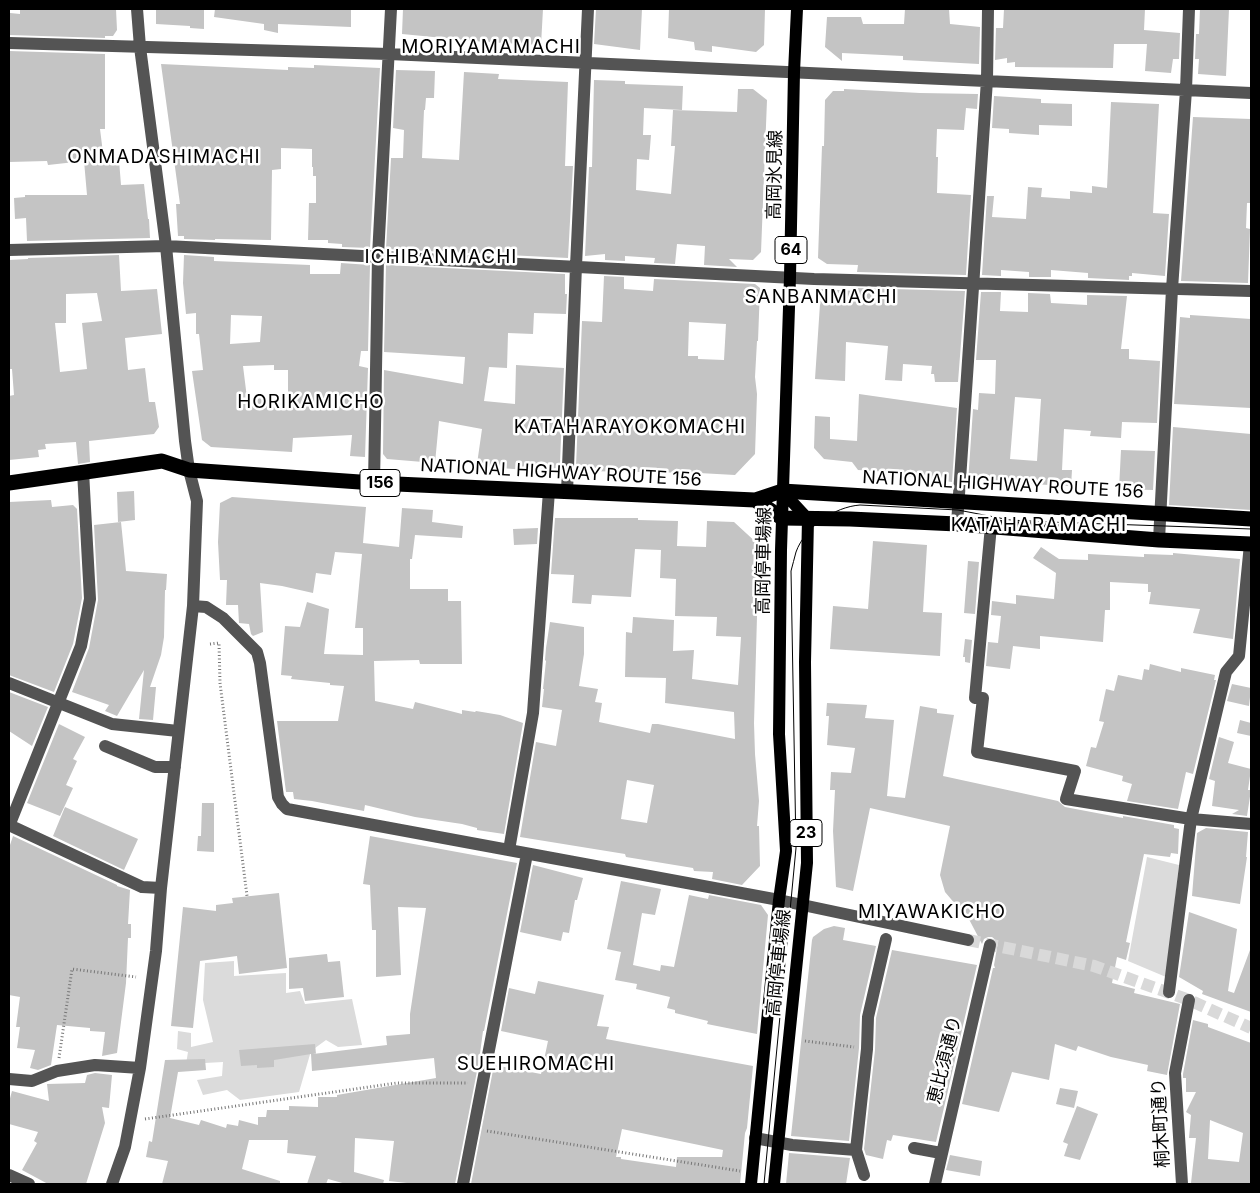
<!DOCTYPE html>
<html>
<head>
<meta charset="utf-8">
<style>
  body { margin:0 }
  #map { position:relative; width:1260px; height:1193px; overflow:hidden; background:#fff; font-family:Inter,sans-serif }
  canvas { display:block }
  .frame { position:absolute; inset:0; border:10px solid #000; pointer-events:none }
</style>
</head>
<body>
<div id="map">
<canvas width="1260" height="1193"></canvas>
<div class="frame"></div>
</div>
<script>
const ctx = document.querySelector('canvas').getContext('2d');
ctx.lineJoin = 'round';
function paint(path, color) { ctx.fillStyle = color; ctx.fill(path, 'evenodd'); }
function stroke(path, color, width, dash) { ctx.strokeStyle = color; ctx.lineWidth = width; ctx.lineCap = dash ? 'butt' : 'round'; ctx.setLineDash(dash || []); ctx.stroke(path); }
function write(font, color, halo, rows, align = 'center') {
  ctx.font = font + ' Inter,"Noto Sans JP",sans-serif'; ctx.lineWidth = 5; ctx.setLineDash([]); ctx.textBaseline = 'middle'; ctx.strokeStyle = halo; ctx.fillStyle = color; for (const [text, x, y, turn = 0] of rows) {
    ctx.save(); ctx.translate(x, y); ctx.rotate((+turn || 0) * Math.PI / 180); ctx.textAlign = isNaN(turn) ? turn : align; if (halo) ctx.strokeText(text, 0, 0); ctx.fillText(text, 0, 0); ctx.restore();
  }
}
paint(new Path2D(`
  M1147 857 1179 865 1166 977 1128 961Z
  M234 961V976L286 973V993L300 991 305 1004 352 999 362 1045 338 1047 326 1040 311 1051 299 1092 240 1100 227 1090 203 1095 197 1080 222 1076 223 1062 186 1064 188 1052 177 1049 178 1031 191 1033V1047L213 1042 203 1000 205 963Z`), '#dbdbdb');
paint(new Path2D(`
  M20 9H116L117 30 113 36H105V38L9 35 10 13 20 14Z
  M156 9H204V29L190 28V26L156 24Z
  M215 9H351V27L278 24V33L264 30V24L214 17Z
  M403 9H543L541 45 485 42 402 34Z
  M596 9H642L640 50 594 44Z
  M669 9H765L764 45 756 52 712 46V52L695 50 694 42 668 38Z
  M905 9H949L950 24 980 27 979 64 903 60V56L842 53V61L825 47 827 17H861L863 24H904Z
  M1004 9H1145L1144 30 1180 33 1179 59H1173L1171 73 1145 71 1147 44H1114L1113 68 1015 67V62L1007 63V58L995 60 996 28H1003Z
  M1200 9H1229L1226 76 1198 74 1199 59H1195L1196 34H1199Z
  M9 51 105 54V129H100L104 161 119 160 121 185 144 184 148 219H149L150 238 27 241 26 218 15 219 14 198 25 197V195H87L84 161 48 165 47 161 9 162Z
  M161 64 288 70V67L314 68V65L380 68 370 248 342 247V244L328 243V240H308L309 203H316V176H313V167H312V149L281 148V169L272 170 271 240 215 239V240L184 239V236H178L176 204H180Z
  M396 70 435 71 434 98H426L425 110H424L422 158 459 160 464 72 499 74 498 79 568 82 565 166H573L568 258 386 249 391 158H403L404 130 393 128Z
  M594 80 625 81V84L683 86 682 110 644 108 643 135H651L649 160 637 159 636 190 671 194 675 146H671L673 110 737 112 738 89H753L767 100 761 252 753 260 729 259 737 267 704 265 705 246 677 244 675 264 654 263 655 258 625 256V261L605 260V254L585 256 589 167H592Z
  M844 89 920 93 978 94 977 109 966 108 964 130 937 129 936 157H938L937 193 971 195 966 275 857 272 858 265 827 264 818 258 822 146H824L825 100 833 91H844Z
  M994 96 1041 99V103L1072 104V126L1039 125V135L1009 133V129L992 128Z
  M1111 102 1159 104 1153 213 1169 214 1165 276 1132 273V276H1129V280L1088 278V273L1051 270V277H1029V272L1001 270V276L982 275 987 196H994L992 217 1026 219 1028 187 1042 188 1041 197 1070 199V191L1092 193V186L1107 188Z
  M1193 117 1251 119V203H1247L1246 228 1250 229 1248 283 1181 281Z
  M119 255 121 291 157 289 162 334 125 338 128 370 145 368 149 402H155L159 427 154 434 89 441 90 462 78 464 76 442 45 444 46 449 38 450 39 457 9 460V396L14 395 12 369H9V260L28 259V258ZM97 293 102 321 82 323 87 369 60 372 55 323H66V294Z
  M184 255 214 257V261L310 265V274H340L341 263 370 265 368 351H361L359 366 368 368 365 457 350 456 352 435 293 438 292 452 211 447 202 440 192 371 203 370 199 334H196V313L186 314 183 283ZM231 315 262 316 260 342 230 344ZM274 365V370H288V404L263 403 262 398H247L243 366Z
  M386 265 565 274V294H567L566 314 534 313 533 334 508 333 507 368 489 367 484 401 515 404 516 365 564 368 560 463 555 469 526 470 488 467 477 464 482 429 439 421 435 463 387 459 383 454 384 370 463 384 465 357 384 352Z
  M604 276 624 277V289L653 291 654 279 755 284 760 288 758 341H757L755 377 757 394 755 454 735 475 699 473 582 471 576 466 582 321 602 322ZM689 322 726 324 724 360 698 359V356H688Z
  M856 288 965 291 958 382H935L934 374H931L932 366 903 364 902 381 885 380 888 346 846 342 845 381 815 379 821 289 856 291Z
  M981 292H1001L1000 311 1028 312V293L1050 294 1051 303 1087 305V295L1127 296 1121 349H1129V359L1160 361 1157 423 1122 422 1121 438 1090 436 1091 431 1064 429 1062 470H1072L1071 486 1009 483 1008 486 968 483 973 409 978 410 979 393 995 394 996 360H976ZM1015 397 1041 399 1037 461 1010 459Z
  M1190 315 1251 319V408L1174 404 1180 317 1190 318Z
  M859 394 957 408 952 482 905 476V473L858 470 852 462 824 459 814 448 815 416 830 417V439L857 441Z
  M1173 427 1251 434V510L1169 505Z
  M1121 450 1155 451 1153 490 1119 489Z
  M134 491 135 520 118 522 117 492Z
  M232 497 366 507 363 543 399 547 402 508 433 510 432 522 463 526 462 538 415 535 412 559H410V589H448V601H461L462 664H420L419 660 374 661 375 701 413 709 415 702 462 714V710L475 712 476 711 500 715 523 723 504 834 477 830V828L462 824 415 817 365 805 364 811 312 801 294 799 293 792H286L277 721H338L344 686 330 685V683L291 679 292 676 281 675 285 626 300 627 307 602 329 609 324 654 363 655V628H355L362 554 335 552 331 575 316 573 313 593 282 586 260 583 263 632 253 636 251 634 249 624 239 623 238 605H226L227 580H220L218 542 220 503Z
  M51 500 52 507 73 505 77 509 82 598 73 644 54 692 9 675V502Z
  M555 518H638V520L678 521 677 546 706 547 707 521 734 522 759 545 754 723 755 754 759 801 757 826H759L760 866 742 885 712 879 713 872 694 871 693 868 626 857 625 854 520 837 536 742 556 746 562 710 542 707 544 689H543L546 661 545 660 546 648 550 622 584 627V654L579 686 598 689 595 702 602 703 599 722 650 733 652 724H658L735 739 734 712 665 703 666 678 625 677 626 632 632 633 633 617 674 620 673 651 694 650 692 679 738 685 741 637 716 636 717 617 675 616 676 579 660 578 661 550 635 549 631 597 592 595 591 604 572 603 574 575 551 574ZM627 780 654 785 647 823 621 819Z
  M121 522 126 571 167 574 166 590H165L164 637 161 655 150 687H156L153 720 139 719 144 670 117 716 105 711 109 705 72 692 89 648 98 600 94 525Z
  M538 528 537 544 514 545 513 529Z
  M873 541 927 545 923 612 942 613 940 656 830 649 833 606 868 609Z
  M1041 547 1059 559 1088 560V554L1144 557V554L1173 555V553L1240 559 1233 639 1193 633 1200 609 1149 604 1151 592H1148V584L1110 582V610H1105L1103 642 1040 636V649L1013 646 1010 669 986 666 988 642 998 643 1001 616 991 615 992 601 1016 604V595L1054 599 1056 573 1033 558Z
  M968 561 979 562 975 614 964 613Z
  M965 639 972 640 970 663 965 662V657H963Z
  M1150 664 1181 672V668L1215 675 1214 680H1216L1193 774 1186 772 1178 809 1127 801 1132 784 1122 781 1123 776 1086 766 1091 747 1096 748 1104 722 1099 721 1106 689 1114 691 1118 675 1142 680 1144 669 1149 670Z
  M1232 684 1251 688 1249 706 1227 701Z
  M9 692 48 707 32 746 9 731Z
  M827 703 867 705 865 718 894 720 887 796 905 798 920 706 937 709V713L954 715 943 776 1058 801 1065 807 1123 818V816L1174 825V828L1179 829 1178 854 1171 853 1170 857 1144 854 1126 942 1130 943 1126 960 1117 957 1112 983 1135 989 1134 993 1180 1004 1167 1075 1147 1071 1148 1065 1111 1057 1078 1046 1076 1051 1055 1044 1049 1080 1012 1072 999 1112 962 1104 993 968H995L994 965 998 942 992 937H988L984 939 982 944 962 906 956 905 945 892 940 875 950 826 870 808 853 891 836 887 833 831 835 790H830L831 772 851 773 855 748 827 745 829 716H826Z
  M1240 720 1251 723V736L1237 733Z
  M59 724 85 737 73 759 77 761 66 785 73 788 60 816 27 803Z
  M1219 737 1234 742 1228 763 1251 769 1248 790H1251L1247 816 1232 814 1239 810 1212 806 1215 781 1209 779Z
  M202 803H214V852L197 851 198 836H201Z
  M65 807 138 839 124 870 53 836Z
  M1206 828 1248 832 1246 857H1247L1240 904 1192 896 1197 833Z
  M13 836 117 885V886L130 890 128 924H131V938H128L126 983 117 1053 102 1056 105 1032 90 1031V1028L57 1025 51 1065 38 1070 30 1068 35 1050 17 1048 20 1027H16L20 997 9 995V848Z
  M370 836 517 863 484 1031H483L479 1061 455 1184H416L389 1181 394 1141 355 1138 354 1172 384 1180 383 1184H346L328 1179 326 1184H307L316 1156 287 1153 288 1140H249L242 1169 280 1181V1184H162L168 1161 146 1157 149 1141 152 1142 165 1060 205 1059 206 1070 178 1072 170 1118 199 1125 201 1120 226 1128 227 1124 238 1126 239 1120 258 1125V1117H266L267 1110H289V1106L318 1107V1097H337V1095L436 1078 434 1058 312 1071 311 1054 274 1060V1067L257 1068V1065L241 1066 239 1050 315 1044 316 1054H313L387 1045 386 1036 410 1034V1014L426 908 398 907 401 975 376 977V930H372L370 885 363 884Z
  M533 865 583 878 577 900H575L569 933 563 932 561 941 520 932Z
  M621 881 661 889 655 915 642 913 633 965 660 971 661 965 674 967 689 895 708 899 709 895 761 905 768 915 757 1034 707 1024 708 1021 675 1013V1010L667 1008 670 997 636 989 637 984 615 980 621 952 607 949Z
  M279 893 287 968 239 974 237 956 200 961 193 1028 171 1026 183 907 216 911V905L233 903 232 898Z
  M1189 912 1237 929 1228 991 1234 993 1250 950H1251V1012L1202 994 1203 991 1179 977Z
  M834 926 845 928 843 940 876 946 860 1015 859 1048 849 1141 791 1136 812 940 813 937 824 929Z
  M892 950 977 965 936 1142 893 1135 891 1141 887 1140 883 1159 866 1155 864 1149 875 1050 876 1018Z
  M327 954 328 962 340 961 344 997 305 1001 303 988 289 989V958Z
  M538 981 604 995 597 1026 609 1027 606 1039 753 1066 747 1128 745 1133 740 1184H471L494 1065 541 1074 548 1041 501 1031 509 988 535 994ZM622 1129 723 1150 722 1157H677L676 1167 621 1159V1157H616Z
  M1193 1020 1208 1024V1027L1251 1043V1184L1191 1183 1196 1138H1189L1191 1115 1186 1112 1196 1092H1186V1078H1183V1074ZM1210 1120 1243 1133 1239 1162 1208 1159Z
  M95 1073 112 1075 109 1108 102 1107 105 1123 86 1184H48L22 1170 37 1143 34 1141 38 1132 9 1124V1102L12 1091 49 1101 47 1084 85 1083 87 1075Z
  M1060 1088 1078 1091 1074 1108 1056 1104Z
  M1077 1106 1098 1114 1080 1160 1064 1156 1068 1144 1063 1142Z
  M789 1153 850 1158 846 1184H786Z
  M950 1155 982 1161 980 1176 946 1170Z`), '#c4c4c4');
stroke(new Path2D(`
  M968 940 1094 966 1189 1000 1251 1028`), '#d9d9d9', 12, [12, 6]);
stroke(new Path2D(`
  M210 644 219 643 220 683 247 896
  M805 1041 854 1047
  M59 1058 72 969 136 977
  M145 1119 397 1083H468
  M487 1131 740 1171`), '#767676', 3, [1, 2.5]);
stroke(new Path2D(`
  M9 43 389 54 1251 93
  M9 250 166 246 814 279 1251 291
  M374 483 378 256 391 9
  M567 492 576 266 588 9
  M957 524 987 80 988 9
  M991 526 975 698H983L977 752 1075 771 1066 799 1191 819 1251 824
  M1159 540 1172 289 1186 90 1189 9
  M193 606 206 607 223 618 257 652 260 663 278 797 282 804 287 809 779 900 968 940
  M9 683 112 724 178 731
  M105 746 155 767H175
  M9 825 142 887 161 888
  M9 826 81 646 90 599 83 471
  M509 850 533 713 549 491
  M1169 992 1191 819 1226 672 1239 656 1250 544
  M9 1079 32 1081 57 1071 95 1065 140 1068
  M755 1138 792 1145 856 1150
  M914 1148 941 1153
  M9 1175 29 1184
  M864 1175 856 1150 867 1049 868 1017 886 939
  M112 1184 125 1147 140 1068 156 951 161 888 193 606 197 501 189 470 185 441 166 246 140 47 137 9
  M463 1184 527 854
  M935 1184 990 945
  M1182 1184 1175 1073 1189 1000`), '#545454', 12);
stroke(new Path2D(`
  M751 1184 779 900 786 851 779 734 781 550 790 277 794 72 797 9
  M774 1184 807 863 805 662 808 519 782 491`), '#000', 12);
stroke(new Path2D(`
  M9 483 162 461 189 470 374 483 755 500 782 491 1251 519
  M755 500 782 518 850 519 957 524 1159 540 1251 544`), '#000', 15);
stroke(new Path2D(`
  M764 1184 796 848 791 571C793 565 794 558 796 552 805 527 834 507 860 505L958 510 1010 520 1049 522 1251 529`), '#000', 1);
for (const [x, y, w] of [
  [791,250,32],
  [380,483,40],
  [806,833,32]
]) { const box = new Path2D(); box.roundRect(x - w / 2, y - 13.5, w, 27, 4); ctx.fillStyle = '#fff'; ctx.fill(box); stroke(box, '#000', 1); }
write('bold 16px', '#000', null, [
  ["64",791,250],
  ["156",380,483],
  ["23",806,833]
]);
write('18px', '#000', '#fff', [
  ["高岡氷見線",775,175,-89],
  ["NATIONAL HIGHWAY ROUTE 156",561,473,3],
  ["NATIONAL HIGHWAY ROUTE 156",1003,485,3],
  ["高岡停車場線",764,561,-89],
  ["高岡停車場線",779,963,-84],
  ["恵比須通り",945,1060,-76],
  ["桐木町通り",1161,1123,-93]
]);
ctx.letterSpacing = '1px';
write('19px', '#000', '#fff', [
  ["MORIYAMAMACHI",491,47],
  ["ONMADASHIMACHI",164,157],
  ["ICHIBANMACHI",441,257],
  ["SANBANMACHI",821,297],
  ["HORIKAMICHO",311,402],
  ["KATAHARAYOKOMACHI",630,427],
  ["KATAHARAMACHI",1039,525],
  ["MIYAWAKICHO",932,912],
  ["SUEHIROMACHI",536,1064]
]);
ctx.letterSpacing = '0px';
</script>
</body>
</html>
